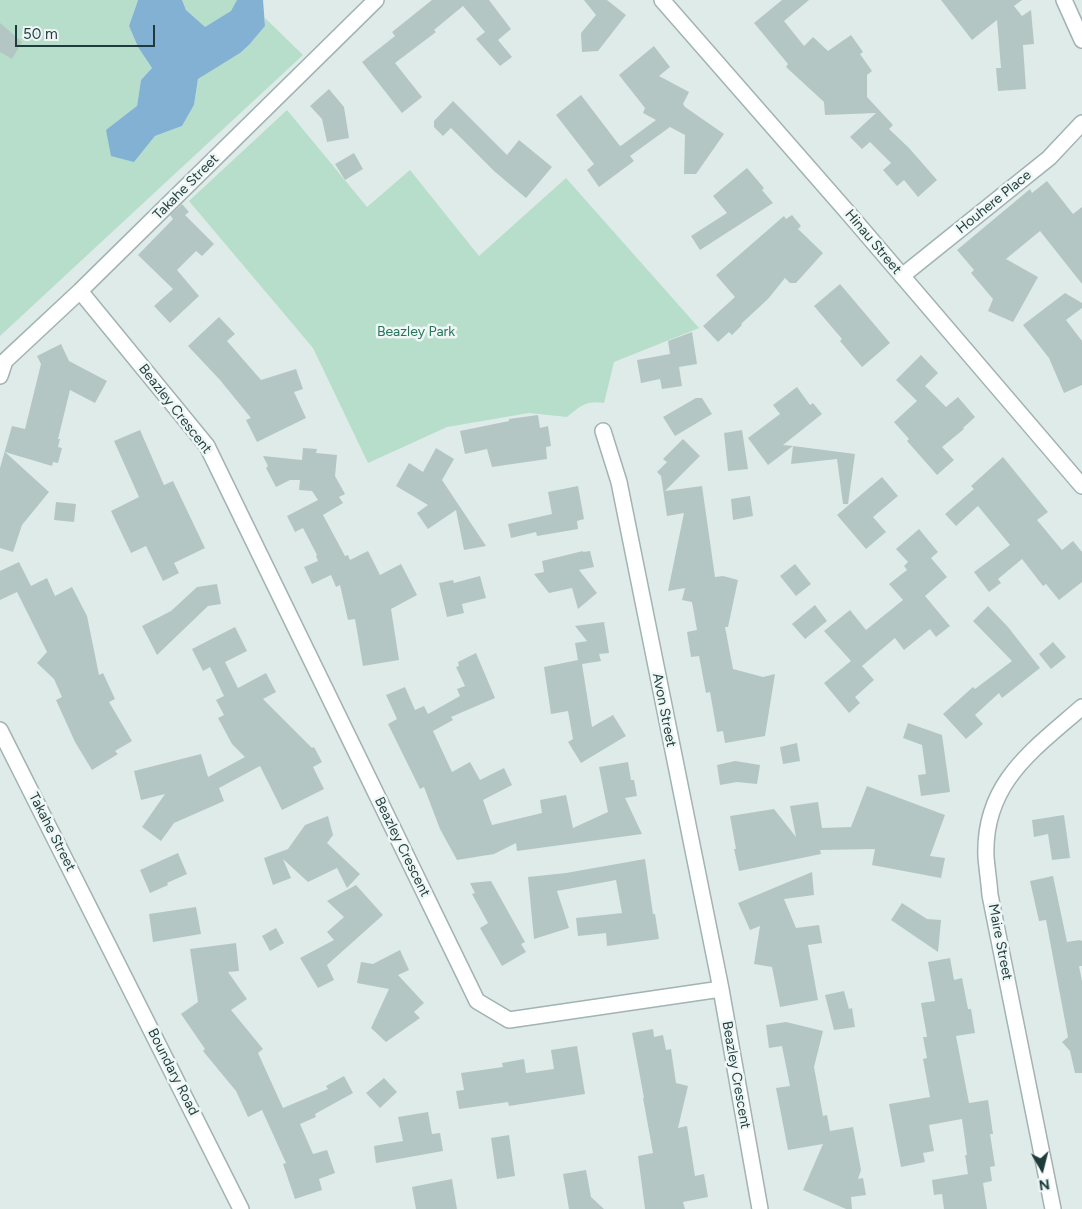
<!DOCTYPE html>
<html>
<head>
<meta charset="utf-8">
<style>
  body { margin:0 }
  #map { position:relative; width:1082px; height:1209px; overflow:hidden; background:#deebe9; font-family:Figtree,sans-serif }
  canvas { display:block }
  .north { position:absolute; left:1017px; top:1144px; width:50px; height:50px; -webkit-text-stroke:4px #eff7f6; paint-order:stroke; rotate:172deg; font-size:14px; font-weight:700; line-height:20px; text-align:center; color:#1f3c3c }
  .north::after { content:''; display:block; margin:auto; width:18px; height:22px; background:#1f3c3c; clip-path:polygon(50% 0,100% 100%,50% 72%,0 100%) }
  .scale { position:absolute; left:15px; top:25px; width:140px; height:22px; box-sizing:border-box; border:2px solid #1f3c3c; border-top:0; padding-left:6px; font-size:15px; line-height:18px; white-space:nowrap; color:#1f3c3c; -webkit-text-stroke:4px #eff7f6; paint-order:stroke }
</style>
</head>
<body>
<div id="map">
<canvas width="1082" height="1209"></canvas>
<div class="north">N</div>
<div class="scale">50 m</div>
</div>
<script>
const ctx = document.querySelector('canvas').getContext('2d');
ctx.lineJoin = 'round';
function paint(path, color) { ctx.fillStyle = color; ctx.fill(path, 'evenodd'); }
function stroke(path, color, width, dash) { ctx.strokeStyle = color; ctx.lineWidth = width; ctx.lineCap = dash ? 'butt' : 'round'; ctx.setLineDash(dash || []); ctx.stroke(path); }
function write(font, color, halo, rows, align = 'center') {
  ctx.font = font + ' Figtree,sans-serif'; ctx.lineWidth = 5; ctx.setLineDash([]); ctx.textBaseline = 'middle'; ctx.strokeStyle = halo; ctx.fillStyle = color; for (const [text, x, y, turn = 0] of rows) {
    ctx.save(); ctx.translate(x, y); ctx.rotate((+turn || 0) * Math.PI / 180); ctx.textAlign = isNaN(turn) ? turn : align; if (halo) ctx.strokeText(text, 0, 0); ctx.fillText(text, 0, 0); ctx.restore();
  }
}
paint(new Path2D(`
  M0 0H138L129 26 138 47 152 68 141 80 137 106 134 162 155 136 182 126 194 105 198 79 239 53 249 45 265 26V18L303 55 0 336Z
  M182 0H237L232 11 205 28 186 10Z
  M287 110 367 207 410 170 479 256 566 178 699 328 614 362 604 403C587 400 580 406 567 417L529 413 447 427 368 463 313 348 189 201Z`), '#b6decb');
paint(new Path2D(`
  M138 0H182L186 10 205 27 231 11 237 0H263L265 26 249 45 240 53 198 79 194 105 182 126 155 136 134 162 111 156 106 130 137 106 141 80 152 68 138 47 129 26Z`), '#82b1d4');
paint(new Path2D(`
  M432 0H489L511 29 498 40 512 57 500 66 476 39 485 32 463 6 434 30 436 32 395 63 422 97 402 113 362 62 395 36 392 32Z
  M584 0H607L626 15 598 51 582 52 581 33 596 15Z
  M782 0H809L784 21 804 46 813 37 828 51 851 35 863 52 860 54 872 71 867 75V97L893 125 889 129 909 148 937 180 918 197 904 180 897 186 883 170 891 163 870 142 862 149 850 137 876 113 825 115 824 102 786 67 788 64 754 23Z
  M941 0H1022L1014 6 1022 16 1031 10 1034 44 1023 45 1026 89 998 91 996 68H1001L997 20 972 40Z
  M0 23 22 42 12 59 0 52Z
  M654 46 670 67 659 76 689 92 683 104 685 107 724 134 696 174H684L685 135 670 127 630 156 634 161 599 187 587 170 594 164 556 115 581 95 620 146 622 145 656 120 643 113 645 108 619 75Z
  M329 89 344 107 349 138 327 142 322 119 310 106Z
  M453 101 507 155 519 140 552 167 526 198 494 171 451 128 443 136 434 127V121Z
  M354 153 363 169 345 180 335 164Z
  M747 168 764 188 762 190 773 203 700 250 691 236 727 213 713 196Z
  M1047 181 1073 214 1082 207V284L1040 231 1006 259 1038 277 1013 322 988 311 993 299 971 273 974 270 957 250 1030 189 1032 193Z
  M182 204 189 212 185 215 214 244 202 256 196 251 177 270 199 296 170 323 154 306 173 289 138 255 173 219 170 215Z
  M792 215 801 226 798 229 823 253 796 283H790L785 278 768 299 741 324 742 325 732 335 729 332 718 342 703 326 735 297 716 275 784 216 786 219Z
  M840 284 890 343 862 367 840 341 842 339 814 306Z
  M1065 293 1082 303V308L1066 320 1082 341V385L1064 393 1049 358 1023 325Z
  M219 317 235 334 227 341 261 380 296 369 303 389 294 392 306 418 257 442 246 420 251 418 220 380 188 346Z
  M692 332 697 364 679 367 682 386 662 389 660 379 641 383 637 360 670 354 668 341Z
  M61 344 69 361 107 381 95 403 70 390 58 439H60L58 447 62 448 58 463 53 462 52 466 5 452 49 492 22 525 13 552 0 548V468L12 426 25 429 41 364 37 356Z
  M921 355 938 373 925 386 946 407 958 397 975 417 963 428 964 429 942 447 954 460 937 475 907 441 909 439 894 422 917 401 896 380Z
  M797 387 810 405 813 403 822 414 783 445 793 446 768 465 748 438 780 414 773 405Z
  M696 398H702L712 414 675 436 663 417Z
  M538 415 540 428 548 426 551 446 546 447 547 459 492 467 487 449 465 454 460 431 509 421V419Z
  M140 430 164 485 173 481 205 548 174 563 179 573 163 581 146 546 131 553 111 511 139 497 114 441Z
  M742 430 748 469 728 471 724 433Z
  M683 439 700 456 665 491 702 486 715 577 723 576 738 580 728 627H725L733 669 763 677 775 674 765 736 725 743 723 731 717 732 710 692 706 693 699 656 691 657 687 632 697 630 692 602 682 600 685 588 668 591 684 513 667 516 661 476 657 472 667 462 663 459Z
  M793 446 855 454 848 504H843L837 459 791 464Z
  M303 448 317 449 316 453 337 455 335 476 345 494 339 497 343 503 323 515 345 556 348 555 350 560 368 551 380 575 401 564 417 595 391 609 399 660 363 666 355 619 348 620 340 585 336 587 331 575 312 584 304 567 318 561 316 556 317 555 303 528 295 532 287 516 318 500 312 491 299 490 300 480H290L276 487 266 468 268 466 263 456 302 460Z
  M436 448 454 459 442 480 486 546 464 550 456 510 428 529 417 513 428 505 396 486 409 463 423 472Z
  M1003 457 1048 512 1037 520 1062 550 1073 541 1082 552V582L1059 600 1046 584 1043 586 1022 559 998 579 1001 583 989 592 974 572 1010 545 978 506 956 526 945 514 974 489 971 486Z
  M882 477 898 496 873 517 886 532 866 549 837 515Z
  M578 486 584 519 577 521 578 529 537 536 536 532 511 538 508 524 552 514 548 492Z
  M750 496 753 516 733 520 731 499Z
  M56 502 76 504 74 522 54 520Z
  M919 529 938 552 931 558 947 577 925 596 950 626 936 637 930 629 904 650 895 638 862 666 874 680 855 697 860 703 849 713 824 683 851 661 824 631 850 610 866 630 903 600 889 584 907 570 904 566 908 562 896 549Z
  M583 551V552L590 551 594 567 579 570 597 593 578 609 572 588 549 593 534 574 544 572 542 561Z
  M19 562 31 586 47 578 55 596 72 587 87 616 99 675 103 673 115 699 109 702 132 741 115 751 118 754 92 770 75 742 56 700 62 697 54 679 37 663 47 652 17 592 0 600V571Z
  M795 564 811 584 796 596 780 576Z
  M480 576 486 598 462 604 464 613 447 617 439 583 453 580 454 583Z
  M217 584 221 604 208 606 157 655 142 626 171 611 197 587Z
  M815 605 827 621 805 639 792 624Z
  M988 606 1008 627 1040 668 1002 698 999 693 975 715 983 724 966 739 943 714 973 687 975 689 1012 661 973 621Z
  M604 622 609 653 599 654 601 661 582 664 592 727 613 715 626 736 581 763 568 742 573 739 568 711 551 714 544 667 578 660 575 643 587 641 575 626Z
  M235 627 247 651 225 662 238 688 266 673 276 692 263 699 312 748 314 747 322 762 313 767 324 789 282 810 260 766 219 788 224 801 174 823 161 841 142 827 165 794 141 800 134 771 201 754 208 777 245 757 232 744 218 718 224 715 216 700 224 696 210 667 203 671 192 649Z
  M1053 642 1066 657 1051 669 1039 654Z
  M476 653 495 698 451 717 453 720 433 731 452 772 470 762 480 780 504 768 512 785 483 800 492 825 542 813 540 800 566 795 573 828 608 812 599 767 628 762 631 780H634L637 796 625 798 642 834 517 851 516 843 494 854 457 860 440 829 424 787 420 789 388 724 397 719 386 695 405 687 415 710 424 706 428 714 460 696 457 689 465 686 456 667 459 666 458 662Z
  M908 723 942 735 950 792 921 796 918 775 926 774 922 745 903 738Z
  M797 743 800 761 783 764 780 747Z
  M735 761 760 765 757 784 737 782 720 785 717 765Z
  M867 786 945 815 930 856 945 858 941 878 872 865 875 849 820 850 821 854 739 871 734 849H736L730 816 774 809 796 837 790 806 818 802 822 828 851 827Z
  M1064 815 1070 858 1052 860 1048 834 1034 837 1032 820Z
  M328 816 333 835 327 843 360 874 347 888 337 868 308 882 283 859 291 878 273 885 264 858 288 849 305 825Z
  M178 853 187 874 167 883 168 885 150 893 140 870Z
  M645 859 653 914H655L659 939 607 946 606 933 578 936 576 918 622 913 616 880 557 891 569 928 534 939 528 877 566 873Z
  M812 872 814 895 784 899 796 928 819 925 822 943 808 945 818 1000 780 1007 772 967 754 964 760 926 750 930 738 903Z
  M1053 876 1067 942 1080 940 1082 941V966H1079L1082 981V1073H1075L1070 1051 1062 1042 1068 1037 1046 920 1039 921 1030 881Z
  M491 881 525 942 521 944 526 952 502 966 480 928 488 923 472 894 475 893 470 883Z
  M356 885 383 915 327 965 334 980 318 988 300 958 334 940 327 932 344 917 327 901Z
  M902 903 927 919 941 920 938 952 891 920Z
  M196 907 201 934 153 942 149 914Z
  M276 928 284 943 270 951 262 936Z
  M236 943 239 971 228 972 247 999 231 1010 263 1049 258 1053 283 1108 328 1089 326 1086 344 1076 353 1093 315 1114 316 1117 300 1124 313 1154 327 1150 335 1173 319 1179 322 1190 295 1199 283 1164 286 1163 262 1110 248 1117 236 1091 203 1051 205 1049 181 1014 198 1002 190 949Z
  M400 950 409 970 398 975 424 1003 414 1012 420 1018 386 1042 371 1028 389 989 357 983 361 962 373 964Z
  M950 958 954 980 962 978 968 1009H971L975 1033 956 1036 969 1103 988 1100 993 1134H990L995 1166 990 1167 992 1181 983 1183 987 1209H944L942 1194 934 1195 932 1180 968 1174 965 1155H967L962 1119 929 1125 934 1151 923 1153 925 1162 901 1167 889 1104 930 1097 923 1059 927 1058 923 1037H927L921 1003 935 1001 928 962Z
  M844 991 849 1009 852 1008 855 1027 834 1030 825 995Z
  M786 1022 823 1031 814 1067 823 1116 827 1115 830 1131 853 1127 861 1170 858 1179 863 1178 866 1195 851 1197 852 1209H846L803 1190 823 1144 788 1150 776 1088 790 1086 782 1046 769 1048 766 1025Z
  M653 1029 654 1037 663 1035 666 1050 671 1049 676 1083 688 1086 678 1128 687 1126 695 1176 704 1174 708 1197 683 1202 685 1209H645L638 1156 653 1153 643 1098H644L632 1033Z
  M577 1046 585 1094 509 1106 508 1102 459 1109 456 1091 464 1090 461 1073 503 1067 502 1063 524 1059 526 1073 554 1069 551 1050Z
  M384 1078 397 1092 380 1108 366 1093Z
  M428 1112 432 1134 440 1133 443 1151 376 1163 374 1146 403 1141 398 1117Z
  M509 1135 515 1176 497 1179 491 1138Z
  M586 1170 591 1197 604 1209H569L563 1174Z
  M452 1179 457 1209H416L412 1187Z`), '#b4c6c3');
const minor = new Path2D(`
  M662 0 850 215 1082 486
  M1064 0 1082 40
  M902 276 1049 158 1082 123
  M80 291 207 446 477 1001 509 1020 721 989
  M0 376 5 361 80 291 376 0
  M603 431 619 482 721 989 760 1209
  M0 730 241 1209
  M1053 1209 990 895C989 882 987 869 986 857 983 783 1033 750 1082 707`);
stroke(minor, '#a1b3b2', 18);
stroke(minor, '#fff', 15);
write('14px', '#1f3c3c', '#eff7f6', [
  ["Takahe Street",186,187,-45],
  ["Houhere Place",994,202,-39],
  ["Hinau Street",873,242,50],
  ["Beazley Crescent",175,409,52],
  ["Avon Street",664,710,79],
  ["Takahe Street",52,832,63],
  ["Beazley Crescent",402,847,64],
  ["Maire Street",1000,942,79],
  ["Boundary Road",173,1072,63],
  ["Beazley Crescent",736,1075,80]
]);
write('14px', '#27755a', '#eff7f6', [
  ["Beazley Park",416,332]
]);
</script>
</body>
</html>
